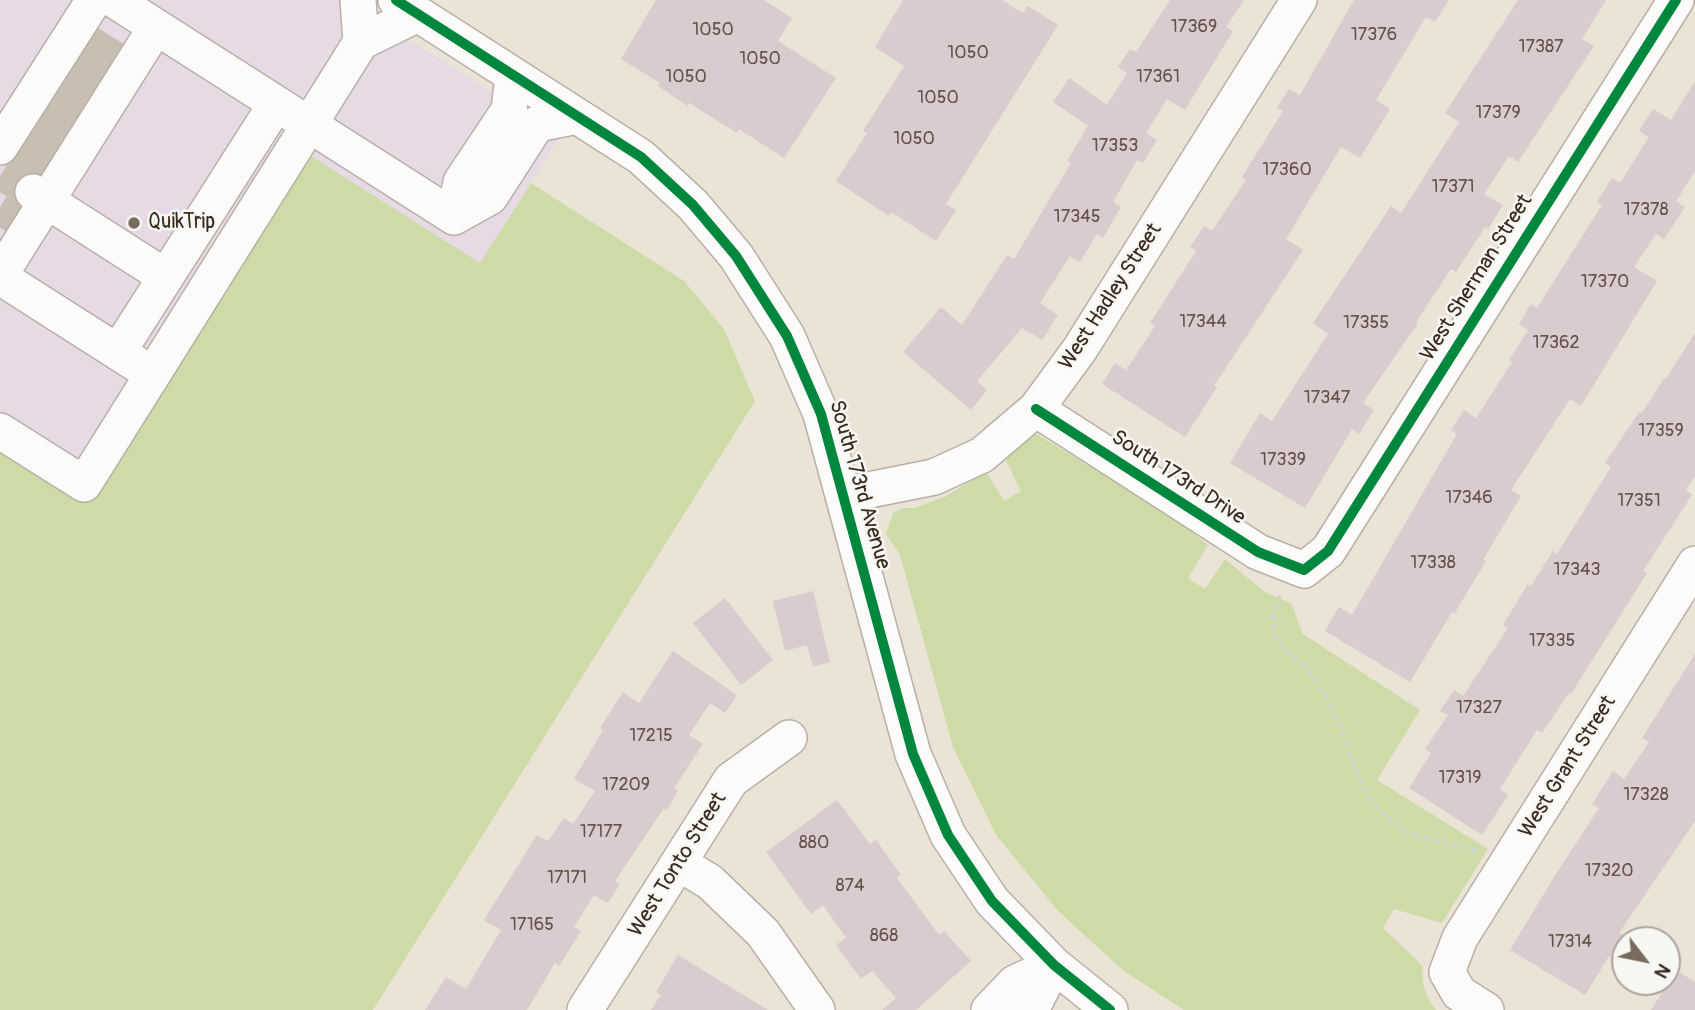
<!DOCTYPE html>
<html>
<head>
<meta charset="utf-8">
<style>
  body { margin:0 }
  #map { position:relative; width:1695px; height:1010px; overflow:hidden; background:#ebe3d6; font-family:Pangolin,sans-serif }
  canvas { display:block }
  .north { position:absolute; left:1611px; top:926px; width:70px; height:70px; box-sizing:border-box; background:#f6f6f2; border:2px solid #aba49d; border-radius:50%; rotate:122deg; font-size:19px; font-weight:700; line-height:28px; text-align:center; color:#3b2a1e }
  .north::after { content:''; display:block; margin:auto; width:24px; height:32px; background:#796b5e; clip-path:polygon(50% 0,100% 100%,50% 72%,0 100%) }
</style>
</head>
<body>
<div id="map">
<canvas width="1695" height="1010"></canvas>
<div class="north">N</div>
</div>
<script>
const ctx = document.querySelector('canvas').getContext('2d');
ctx.lineJoin = 'round';
function paint(path, color) { ctx.fillStyle = color; ctx.fill(path, 'evenodd'); }
function stroke(path, color, width, dash) { ctx.strokeStyle = color; ctx.lineWidth = width; ctx.lineCap = dash ? 'butt' : 'round'; ctx.setLineDash(dash || []); ctx.stroke(path); }
function write(font, color, halo, rows, align = 'center') {
  ctx.font = font + ' Pangolin,sans-serif'; ctx.lineWidth = 5; ctx.setLineDash([]); ctx.textBaseline = 'middle'; ctx.strokeStyle = halo; ctx.fillStyle = color; for (const [text, x, y, turn = 0] of rows) {
    ctx.save(); ctx.translate(x, y); ctx.rotate((+turn || 0) * Math.PI / 180); ctx.textAlign = isNaN(turn) ? turn : align; if (halo) ctx.strokeText(text, 0, 0); ctx.fillText(text, 0, 0); ctx.restore();
  }
}
paint(new Path2D(`
  M0 0H346L561 135 480 264 311 157 90 497 0 440Z`), '#e7dae5');
paint(new Path2D(`
  M311 156 480 263 531 183 684 281 724 329 755 401 373 1010H0V440L90 497Z
  M1035 433 1179 521 1208 545 1188 578 1205 589 1225 559 1266 593 1291 603 1303 634 1420 710 1377 780 1488 849 1442 923 1394 909 1383 928 1423 966C1420 982 1426 997 1436 1010H1184L1124 971 1059 912 996 835 953 747 900 555 886 534 893 513 903 508H915L946 496 986 472 1004 501 1021 491 1006 460Z`), '#cddca6');
paint(new Path2D(`
  M656 0H764L792 18 778 41 836 78 784 158 739 129 737 133 689 103 688 106 658 86 660 83 621 59Z
  M903 0H1002L1023 13 1028 6 1058 25 946 204 956 210 936 241 891 212 889 216 836 181 867 133 863 131 904 66 875 47Z
  M1170 0H1244L1226 27 1233 31 1185 110 1167 99 1146 133 1157 140 1143 163 1137 160 1113 202 1121 207 1103 238 1097 234 1080 262 1070 256 1040 303 1058 315 1042 340 1022 328 977 381 987 390 971 410 903 352 941 307 962 325 1007 255 1014 259 1071 163 1067 161 1088 126 1053 102 1069 78 1107 105 1127 73 1118 67 1130 49 1136 52Z
  M1354 0H1449L1435 22 1426 17 1376 100 1390 109 1360 158 1341 147 1286 239 1303 250 1214 386 1217 387 1185 437 1102 384 1115 363 1126 370 1155 326 1150 323 1196 251 1190 247 1204 226 1212 231 1246 180 1242 177 1283 111 1277 108 1289 89 1300 95Z
  M1518 0H1606L1582 39 1594 46 1518 162 1509 156 1484 194 1503 205 1488 229 1485 227 1456 272 1451 269 1416 322 1418 323 1363 403 1374 410 1359 434 1352 429 1305 508 1230 463 1260 413 1272 421 1328 334 1313 323 1391 206 1401 213 1459 122 1445 113Z
  M1695 81V171L1676 201 1685 207 1664 239 1656 234 1634 267 1657 281 1581 406 1570 399 1511 490 1521 496 1483 560 1486 561 1454 614 1452 612 1410 682 1325 631 1339 607 1352 615 1457 434 1451 430 1464 410 1476 418 1512 362 1509 360 1528 330 1519 324 1531 304 1537 308 1602 205 1597 202 1612 178 1620 183 1649 137 1639 131 1653 109 1671 120Z
  M1695 333V476L1686 490 1692 495 1643 571 1647 573 1571 694 1569 693 1542 733 1537 730 1500 789 1508 795 1482 835 1409 788 1431 753 1425 749 1448 715 1440 711 1454 690 1463 696 1508 628 1503 625 1528 584 1531 586 1553 551 1557 554 1611 467 1605 463 1639 412 1642 413 1664 378 1666 379Z
  M813 591 830 662 813 667 807 645 785 651 773 601Z
  M725 598 773 660 741 685 693 623Z
  M673 651 737 695 725 713 710 703 689 735 703 744 674 788 678 791 667 810 664 808 615 881 620 884 608 903 594 895 574 927 581 931 559 966 555 963 527 1010H425L446 977 466 989 501 930 484 920 537 835 548 841 564 818 573 824 595 791 574 779 603 730 600 728 623 692 639 703Z
  M1695 654V821L1619 933 1629 938 1625 940V944L1616 960 1609 956 1585 995 1510 950 1554 877 1599 808 1592 804 1613 771 1624 779 1649 742 1642 738Z
  M837 800 870 844 876 840 901 875 897 878 939 935 944 931 971 961 916 1010H882L896 998 872 971 861 979 836 945 846 938 823 905 811 914 766 852Z
  M678 955 768 1010H651L661 995 656 992Z
  M1676 970 1695 982V1010H1651Z`), '#d9cbce');
stroke(new Path2D(`
  M86 41 115 59
  M69 67 98 85
  M52 95 82 113
  M35 121 64 138
  M18 146 49 165
  M2 173 33 192
  M0 207 16 217`), '#c8beb1', 35, [35, 18]);
const minor = new Path2D(`
  M114 0 454 217
  M358 0 361 42
  M396 0 641 157 693 205 736 256 787 336 821 414 913 754 948 835 992 901 1054 965 1110 1010
  M0 147 94 0
  M33 192 166 277
  M454 217 490 197 537 124 577 116
  M454 217 461 182 509 110 513 76
  M0 275 156 27
  M0 277 138 365
  M118 352 276 104
  M1036 409 1258 552 1304 570 1328 551 1676 0
  M0 431 84 484 361 42 418 14
  M844 495 934 477 982 455 1036 409 1080 349 1299 0
  M679 863 710 882 763 933 817 1010
  M585 1010 731 780 789 738
  M989 1010 1015 983 1054 965
  M1027 1010 1035 1002 1054 965
  M1486 1010 1459 993 1447 972 1460 938 1695 564`);
stroke(minor, '#b7b0a7', 38);
stroke(new Path2D(`
  M1280 595C1275 611 1269 625 1279 642 1285 652 1297 660 1305 668 1315 678 1323 691 1330 704 1352 744 1352 790 1391 821 1420 844 1448 839 1480 853`), '#d5d2ce', 4.5, [5, 5]);
stroke(minor, '#fcfbf9', 35);
stroke(new Path2D(`
  M396 0 641 157 693 205 736 256 787 336 821 414 913 754 948 835 992 901 1054 965 1110 1010
  M1036 409 1258 552 1304 570 1328 551 1676 0`), '#00873e', 10);
for (const [x, y, r, color] of [
  [134,223,7,"#796b5e"]
]) { const dot = new Path2D(); dot.arc(x, y, r, 0, 2 * Math.PI); ctx.fillStyle = color; ctx.fill(dot); stroke(dot, '#f6f6f2', 2.5); }
write('18px', '#62524a', null, [
  ["17369",1194,27],
  ["1050",713,30],
  ["17376",1374,35],
  ["17387",1541,47],
  ["1050",968,53],
  ["1050",760,59],
  ["1050",686,77],
  ["17361",1158,77],
  ["1050",938,98],
  ["17379",1498,113],
  ["1050",914,139],
  ["17353",1115,146],
  ["17360",1287,170],
  ["17371",1453,187],
  ["17378",1646,210],
  ["17345",1077,217],
  ["17370",1605,282],
  ["17344",1203,322],
  ["17355",1366,323],
  ["17362",1556,343],
  ["17347",1327,398],
  ["17359",1661,431],
  ["17339",1283,460],
  ["17346",1469,498],
  ["17351",1639,501],
  ["17338",1433,563],
  ["17343",1577,570],
  ["17335",1552,641],
  ["17327",1479,708],
  ["17215",651,736],
  ["17319",1460,778],
  ["17209",626,785],
  ["17328",1646,795],
  ["17177",601,832],
  ["880",814,843],
  ["17320",1609,871],
  ["17171",567,878],
  ["874",850,886],
  ["17165",532,925],
  ["868",884,936],
  ["17314",1570,942]
]);
write('21px', '#3b2a1e', '#f6f6f2', [
  ["QuikTrip",148,223]
], 'left');
write('21px', '#3b2a1e', '#f6f6f2', [
  ["West Sherman Street",1477,278,-58],
  ["West Hadley Street",1111,297,-57],
  ["South 173rd Drive",1178,478,33],
  ["South 173rd Avenue",859,485,74],
  ["West Grant Street",1568,767,-58],
  ["West Tonto Street",678,865,-58]
]);
</script>
</body>
</html>
